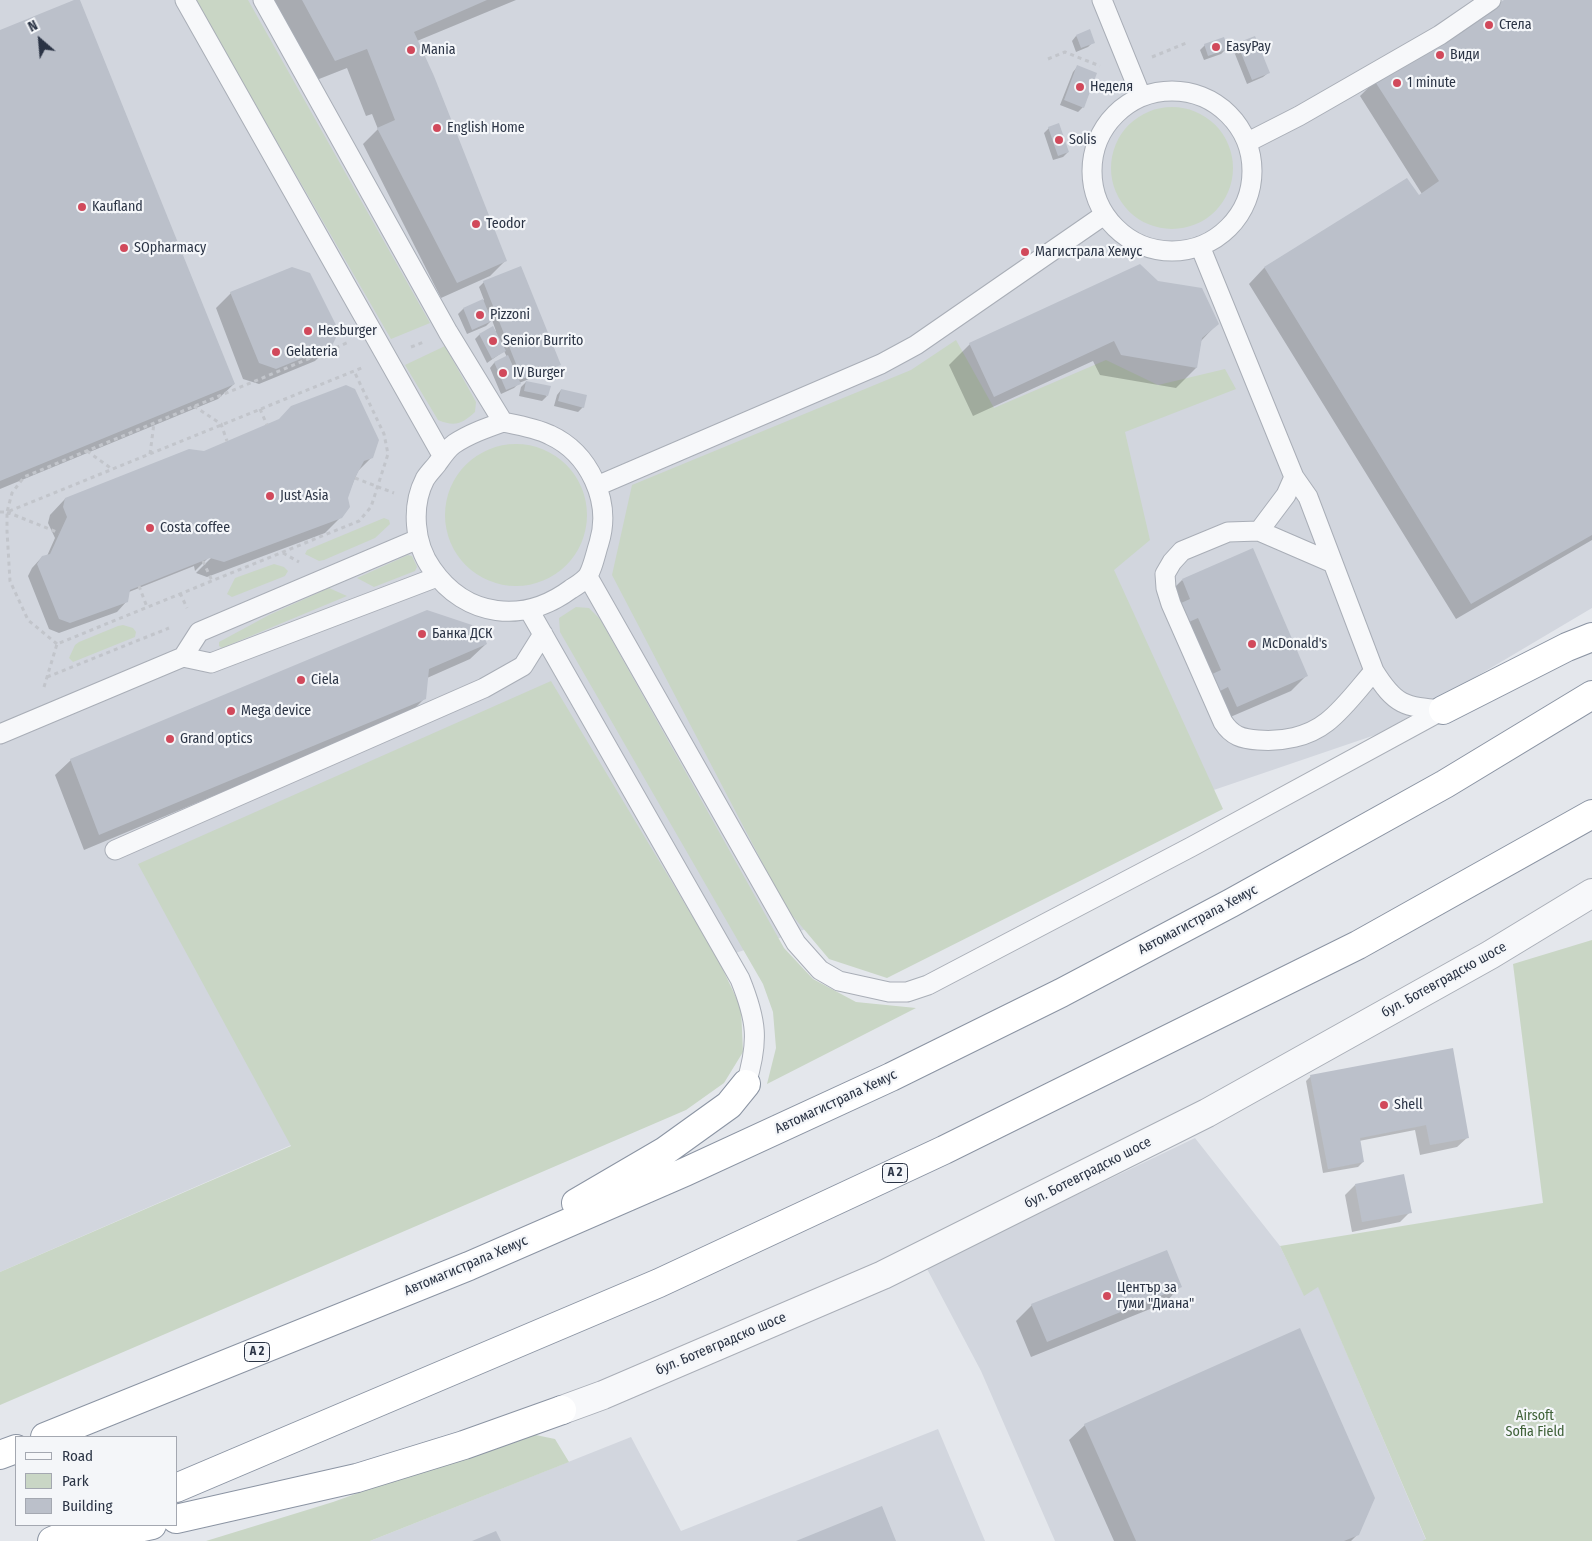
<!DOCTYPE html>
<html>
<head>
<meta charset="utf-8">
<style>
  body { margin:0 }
  #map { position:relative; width:1592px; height:1541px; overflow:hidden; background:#e4e7ec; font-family:"Fira Sans Condensed",sans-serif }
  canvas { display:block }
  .legend { position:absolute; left:15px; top:1436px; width:162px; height:90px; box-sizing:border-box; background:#f4f6f9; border:1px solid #a4a8b1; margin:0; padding:6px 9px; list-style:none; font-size:15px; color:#2b3445 }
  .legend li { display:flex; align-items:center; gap:10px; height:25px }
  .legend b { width:25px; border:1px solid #a4a8b1 }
  .north { position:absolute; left:15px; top:15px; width:50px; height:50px; -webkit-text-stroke:4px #f4f6f9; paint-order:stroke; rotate:333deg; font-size:14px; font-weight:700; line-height:20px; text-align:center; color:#2b3445 }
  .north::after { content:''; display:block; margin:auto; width:18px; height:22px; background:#2b3445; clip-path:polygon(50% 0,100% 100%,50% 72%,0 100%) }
</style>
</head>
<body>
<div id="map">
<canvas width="1592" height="1541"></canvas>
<ul class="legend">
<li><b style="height:6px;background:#f7f8fa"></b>Road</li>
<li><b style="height:14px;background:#c9d6c5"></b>Park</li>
<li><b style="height:14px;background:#bbc0ca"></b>Building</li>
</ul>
<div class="north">N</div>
</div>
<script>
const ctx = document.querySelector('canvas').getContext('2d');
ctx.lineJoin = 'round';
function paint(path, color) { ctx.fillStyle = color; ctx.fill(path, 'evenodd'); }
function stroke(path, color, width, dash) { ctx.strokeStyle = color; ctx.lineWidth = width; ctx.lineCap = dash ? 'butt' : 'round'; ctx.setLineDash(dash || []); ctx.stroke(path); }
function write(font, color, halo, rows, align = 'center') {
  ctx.font = font + ' "Fira Sans Condensed",sans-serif'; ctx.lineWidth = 4.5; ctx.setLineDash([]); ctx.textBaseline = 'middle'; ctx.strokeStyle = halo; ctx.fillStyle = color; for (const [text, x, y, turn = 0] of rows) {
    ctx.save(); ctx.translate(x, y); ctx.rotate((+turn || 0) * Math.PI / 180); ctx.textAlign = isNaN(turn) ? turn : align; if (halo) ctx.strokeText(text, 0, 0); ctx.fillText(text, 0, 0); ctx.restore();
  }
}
paint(new Path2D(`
  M0 0H1592V608L1381 733 718 959 0 1272Z
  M1195 1138 1280 1246 1304 1295 1318 1286 1426 1540 1422 1541H1055L981 1371 926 1267Z
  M938 1429 985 1541H370L631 1437 681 1531Z`), '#d2d6de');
paint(new Path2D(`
  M195 0H248L430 323 391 339Z
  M1111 168a61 61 0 1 1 122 0a61 61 0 1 1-122 0Z
  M956 340 994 408 1106 360 1158 385 1225 369 1236 389 1125 432 1150 540 1114 570 1223 809 887 978 829 959 786 908 612 575 632 485 911 370Z
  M445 346 476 402 475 412C462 424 455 427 438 420L405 365Z
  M445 515a71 71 0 1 1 142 0a71 71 0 1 1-142 0Z
  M384 518 389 520 390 524 375 538 324 560 319 561 305 554 307 550Z
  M408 555 412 556 417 567 415 571 374 587 357 578Z
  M274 564 284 567 288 571 285 576 232 597 227 594 235 578Z
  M329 588 347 596 222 648 219 646V642L269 615Z
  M576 607 589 608 600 619 784 948 813 979 856 1002 916 1008 767 1084 776 1048 773 1012 763 984 560 632 559 618Z
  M123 625 133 628 136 632 135 637 73 662 69 658 75 645 79 642 118 626Z
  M551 681 718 959 741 1008 743 1052 724 1083 686 1110 0 1405V1272L291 1146 138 864Z
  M1592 940V1541H1422L1426 1539 1318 1287 1304 1296 1280 1246 1543 1203 1513 964Z
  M526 1433 555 1439 569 1462 370 1541H206L333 1502Z`), '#c9d6c5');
paint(new Path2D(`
  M78 0 234 384 218 399 0 489V31Z
  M271 0H516L417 41 505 261 490 276 441 298 363 144 378 129 372 114 366 116 347 68 314 81Z
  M1507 0H1592V540L1456 619 1249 284 1264 268 1407 180 1418 197 1422 194 1360 96 1375 81Z
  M1076 36 1093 42 1088 47 1076 52 1072 41Z
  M1238 44 1268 73 1263 77 1247 84 1233 49Z
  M1205 45 1226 49 1221 54 1204 60 1200 50Z
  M1077 67 1083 107 1078 112 1060 105 1073 72Z
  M1049 128 1068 152 1063 157 1053 160 1044 133Z
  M484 282 559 364 554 369 519 383 514 388 501 394 490 368 494 363 507 357 504 351 487 363 475 339 479 335 496 331 492 320 486 326 467 334 458 314 463 309 484 300 479 287Z
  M1158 282 1217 324 1201 341 1196 368 1176 388 1100 375 1093 361 973 416 949 365 970 344Z
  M231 293 331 345 315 361 259 384 243 379 216 308Z
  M526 382 547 396 542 401 519 396 521 387Z
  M561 390 583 407 578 412 554 406 557 395Z
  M204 452 372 457 358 471 347 497 341 517 325 533 207 577 196 573 215 554 214 552 195 571 194 566 129 592 127 601 117 612 59 633 49 629 28 576 32 568 42 557 47 556 55 538 48 523 50 515 65 499Z
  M1182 580 1307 675 1291 691 1221 721 1167 595Z
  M486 644 470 659 427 678 425 698 409 714 84 850 55 775 71 760Z
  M1311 1076 1468 1137 1457 1147 1420 1155 1415 1130 1359 1141 1363 1162 1358 1167 1323 1173 1306 1081Z
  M1355 1185 1410 1212 1400 1222 1352 1232 1345 1195Z
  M1180 1287 1165 1303 1031 1357 1016 1321 1032 1305Z
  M1085 1425 1358 1534 1351 1541H1114L1069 1440Z`), '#0003');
paint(new Path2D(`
  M74 0H80L235 384 0 481V30Z
  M302 0H487L414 32 434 76 507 261 457 283 377 128 395 120 367 49 335 61Z
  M1504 0H1592V535L1471 604 1264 267 1407 178 1419 195 1439 181 1374 80Z
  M1090 29 1095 43 1081 48 1076 35Z
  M1255 36 1270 73 1252 80 1237 43Z
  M1224 37 1228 49 1208 56 1204 44Z
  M1077 65 1097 73 1084 108 1064 100Z
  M1059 123 1069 152 1058 156 1048 127Z
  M1140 264 1158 281 1202 288 1219 324 1202 338 1197 368 1121 355 1114 341 994 397 969 343Z
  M521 266 561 365 522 379 483 281Z
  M292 267 310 273 339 331 332 346 276 369 259 363 230 292Z
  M483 299 492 321 472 330 463 308Z
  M493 326 506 351 492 359 479 334Z
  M508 355 521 384 506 390 494 362Z
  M526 381 551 386 548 396 524 391Z
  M346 385 355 389 379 440 373 458 364 461 355 478 348 498 350 507 342 518 224 562 210 558 130 590 128 602 70 623 59 619 37 564 42 556 50 554 67 517 63 507 65 498 189 449 204 451 279 419 291 406Z
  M561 389 587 395 584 408 558 401Z
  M1253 548 1308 676 1237 707 1228 687 1218 692 1210 675 1221 670 1198 618 1189 622 1181 603 1190 599 1182 579Z
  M427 610 481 628 487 644 429 669 426 699 99 835 70 759Z
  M1453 1048 1469 1138 1430 1145 1426 1125 1360 1138 1364 1162 1328 1169 1310 1075Z
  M1404 1174 1412 1213 1362 1222 1355 1184Z
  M1167 1250 1182 1287 1047 1342 1031 1304Z
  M1300 1328 1375 1498 1359 1535 1344 1541H1136L1084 1424Z
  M882 1506 896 1541H796Z
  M496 1531 501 1541H472Z`), '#bbc0ca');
const service = new Path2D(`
  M185 0 442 455
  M263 0 448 332 503 422
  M1102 0 1141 96
  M1092 171a80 80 0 1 1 160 0a80 80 0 1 1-160 0Z
  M1248 142 1299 116 1440 35 1491 0
  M1200 246 1294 477 1308 497 1374 671C1395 705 1404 707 1443 710
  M503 422C518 425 536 428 550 435 589 453 612 501 599 543 596 552 592 572 586 578 582 582 576 586 571 589 524 624 466 618 432 569 414 544 411 506 425 479 428 474 433 469 437 464 442 457 447 449 454 444 469 434 486 428 503 422Z
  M597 486 881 364 916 345 1104 215
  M1259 531 1286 495 1294 477
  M1333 563 1259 531 1228 532 1182 551 1172 562 1165 574 1166 588 1171 604 1223 722C1232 736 1242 739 1258 740 1282 742 1308 737 1327 722 1344 709 1360 687 1374 671
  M588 577 796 943 820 970 839 981 889 992H907L928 985 1191 847 1443 710
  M529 610 740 979C757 1021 759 1041 746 1084
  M183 657 199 632 418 539
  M0 734 183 657 211 663 437 577
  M115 850 484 688 523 666 543 634`);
const minor = new Path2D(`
  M562 1410 603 1395 883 1275 1207 1113 1490 955 1592 893`);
const motorway = new Path2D(`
  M1443 710 1567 647 1592 637
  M576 1203 665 1151 729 1105 746 1084
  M45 1437 469 1266 685 1172 891 1077 1061 993 1231 903 1445 784 1592 695
  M0 1455 16 1449
  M176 1488 659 1283 944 1150 1358 945 1592 814
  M176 1519 357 1478 464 1445 562 1410
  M52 1541 90 1525
  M81 1541 152 1525`);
stroke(service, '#a9aeb7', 21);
stroke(minor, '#a9aeb7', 30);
stroke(motorway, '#8b94a3', 30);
stroke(new Path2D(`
  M1152 57 1189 42
  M1048 59 1065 52 1100 66
  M411 347 424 342
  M194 406 221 424 227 441
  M260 409 267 425
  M87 451 112 469
  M150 454 154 423
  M355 478 394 493
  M0 512H7L12 493 24 477 349 342
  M7 512 59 533
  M283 553 299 562
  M203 561 212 581
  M139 586 147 607
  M180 593 187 608
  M57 644 28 620 10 581 7 531V512L364 367
  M47 677 169 628
  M44 687 57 644 359 521 371 507 388 454 384 434 354 371`), '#c2c5cb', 3, [4, 4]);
stroke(service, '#f7f8fa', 19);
stroke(minor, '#f7f8fa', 28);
stroke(motorway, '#fff', 28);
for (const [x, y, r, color] of [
  [1489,25,5,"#d1495b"],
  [1216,47,5,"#d1495b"],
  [411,50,5,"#d1495b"],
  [1440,55,5,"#d1495b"],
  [1397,83,5,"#d1495b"],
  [1080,87,5,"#d1495b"],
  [437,128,5,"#d1495b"],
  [1059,140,5,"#d1495b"],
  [82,207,5,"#d1495b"],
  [476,224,5,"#d1495b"],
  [124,248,5,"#d1495b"],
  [1025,252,5,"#d1495b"],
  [480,315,5,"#d1495b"],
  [308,331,5,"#d1495b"],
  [493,341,5,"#d1495b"],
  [276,352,5,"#d1495b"],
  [503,373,5,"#d1495b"],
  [270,496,5,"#d1495b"],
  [150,528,5,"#d1495b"],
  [422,634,5,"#d1495b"],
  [1252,644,5,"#d1495b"],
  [301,680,5,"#d1495b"],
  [231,711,5,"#d1495b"],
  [170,739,5,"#d1495b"],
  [1384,1105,5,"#d1495b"],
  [1107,1296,5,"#d1495b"]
]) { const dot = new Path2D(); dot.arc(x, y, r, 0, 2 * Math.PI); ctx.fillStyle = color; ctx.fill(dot); stroke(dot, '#f4f6f9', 2); }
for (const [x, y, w] of [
  [895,1173,25],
  [257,1352,25]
]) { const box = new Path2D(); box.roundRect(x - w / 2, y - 9.5, w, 19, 4); ctx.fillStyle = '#f4f6f9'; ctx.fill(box); stroke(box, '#2b3445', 1); }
write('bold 12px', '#2b3445', null, [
  ["A 2",895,1173],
  ["A 2",257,1352]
]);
write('14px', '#2b3445', '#f4f6f9', [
  ["Стела",1499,25],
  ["EasyPay",1226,47],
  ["Mania",421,50],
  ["Види",1450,55],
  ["1 minute",1407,83],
  ["Неделя",1090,87],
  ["English Home",447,128],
  ["Solis",1069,140],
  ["Kaufland",92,207],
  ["Teodor",486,224],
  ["SOpharmacy",134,248],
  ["Магистрала Хемус",1035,252],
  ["Pizzoni",490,315],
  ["Hesburger",318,331],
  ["Senior Burrito",503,341],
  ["Gelateria",286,352],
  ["IV Burger",513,373],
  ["Just Asia",280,496],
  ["Costa coffee",160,528],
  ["Банка ДСК",432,634],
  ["McDonald's",1262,644],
  ["Ciela",311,680],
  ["Mega device",241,711],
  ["Grand optics",180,739],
  ["Shell",1394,1105],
  ["Център за",1117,1288],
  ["гуми \"Диана\"",1117,1304]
], 'left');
write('14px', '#2b3445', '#f4f6f9', [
  ["Автомагистрала Хемус",1198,920,-28],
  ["бул. Ботевградско шосе",1444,980,-29],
  ["Автомагистрала Хемус",836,1102,-25],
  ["бул. Ботевградско шосе",1088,1173,-27],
  ["Автомагистрала Хемус",466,1266,-23],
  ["бул. Ботевградско шосе",721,1344,-23]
]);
write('14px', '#3f6138', '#f4f6f9', [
  ["Airsoft",1535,1416],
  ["Sofia Field",1535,1432]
]);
</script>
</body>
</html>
